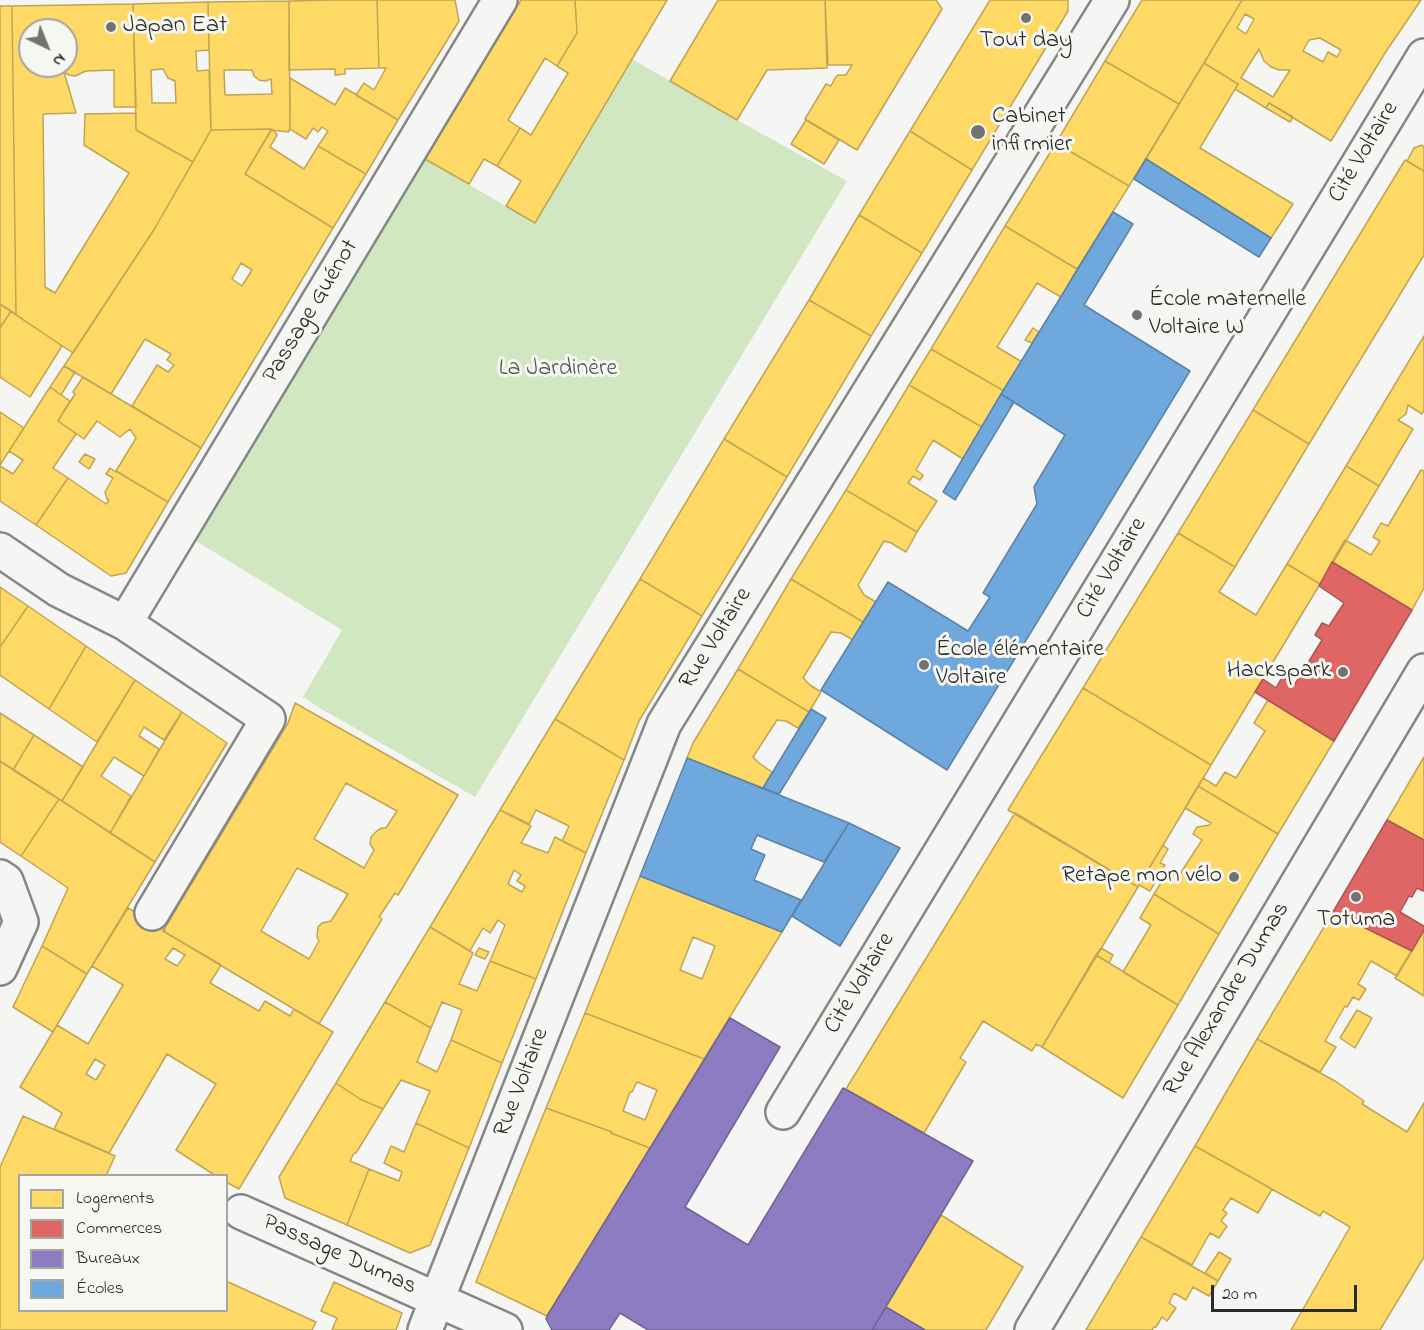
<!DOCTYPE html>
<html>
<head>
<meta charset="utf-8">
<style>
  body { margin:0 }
  #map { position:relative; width:1424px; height:1330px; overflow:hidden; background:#f5f5f3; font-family:"Indie Flower",sans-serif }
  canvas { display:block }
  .legend { position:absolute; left:18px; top:1174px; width:210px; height:138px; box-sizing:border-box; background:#f6f6f2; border:2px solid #a5a5a2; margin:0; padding:8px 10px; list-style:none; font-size:18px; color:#2b2b2b }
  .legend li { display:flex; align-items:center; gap:12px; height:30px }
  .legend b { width:30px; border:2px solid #a5a5a2 }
  .north { position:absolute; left:18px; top:18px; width:60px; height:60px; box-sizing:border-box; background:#f6f6f2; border:2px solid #a5a5a2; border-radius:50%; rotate:137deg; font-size:16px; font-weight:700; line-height:24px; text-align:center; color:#2b2b2b }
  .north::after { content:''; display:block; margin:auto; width:21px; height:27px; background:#727271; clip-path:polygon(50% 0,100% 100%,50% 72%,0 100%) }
  .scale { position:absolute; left:1211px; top:1285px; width:146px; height:27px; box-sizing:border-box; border:3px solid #2b2b2b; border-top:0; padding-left:8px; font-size:18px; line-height:21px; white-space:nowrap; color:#2b2b2b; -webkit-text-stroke:4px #f6f6f2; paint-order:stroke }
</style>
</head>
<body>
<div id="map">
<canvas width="1424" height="1330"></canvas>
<ul class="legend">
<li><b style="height:16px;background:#ffd966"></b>Logements</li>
<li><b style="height:16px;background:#e06666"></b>Commerces</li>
<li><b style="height:16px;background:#8e7cc3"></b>Bureaux</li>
<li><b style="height:16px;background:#6fa8dc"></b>Écoles</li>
</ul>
<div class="north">N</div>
<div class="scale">20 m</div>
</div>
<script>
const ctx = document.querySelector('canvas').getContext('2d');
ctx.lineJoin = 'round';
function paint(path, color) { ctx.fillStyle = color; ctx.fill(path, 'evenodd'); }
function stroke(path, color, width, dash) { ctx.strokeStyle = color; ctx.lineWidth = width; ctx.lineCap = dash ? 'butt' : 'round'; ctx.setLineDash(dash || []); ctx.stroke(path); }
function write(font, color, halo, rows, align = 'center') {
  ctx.font = font + ' "Indie Flower",sans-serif'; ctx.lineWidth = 6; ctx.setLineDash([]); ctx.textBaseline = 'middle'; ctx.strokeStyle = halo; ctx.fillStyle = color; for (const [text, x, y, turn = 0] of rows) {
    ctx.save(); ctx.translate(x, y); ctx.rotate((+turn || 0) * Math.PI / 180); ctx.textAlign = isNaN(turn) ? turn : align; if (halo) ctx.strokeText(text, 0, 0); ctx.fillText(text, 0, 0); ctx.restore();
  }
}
paint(new Path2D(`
  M632 59 737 120 847 181 475 797 318 707 303 697 342 630 196 541 425 159 535 223Z`), '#d0e7c2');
const homes = new Path2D(`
  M332 0H377L379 68 345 69V74L335 75V69L289 70V1Z
  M377 0H455L459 21 398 120 356 95 364 83 374 90 386 68H379Z
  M521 0H575L577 33 557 66 545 58 508 120 520 128 497 166 484 159 469 184 425 159Z
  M575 0H667L535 223 506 206 521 181 497 166 520 128 531 135 568 73 557 66 577 33Z
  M718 0H825L827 68 767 70 737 120 670 81Z
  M825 0H936L942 9 857 150 805 119 826 84 831 86 835 78 838 75H846L852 65H828Z
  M990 0H1068V11L972 170 910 131Z
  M1142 0H1242L1179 104 1105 61Z
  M1242 0H1421L1385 53 1331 141 1269 103 1266 108 1235 89 1238 84 1204 63ZM1245 14 1254 19 1246 34 1237 28ZM1320 38 1341 50 1337 57 1328 52 1323 62 1303 51 1309 40ZM1259 49 1264 61 1271 67 1279 70H1290L1273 97 1241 78Z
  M289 1 290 129 289 130V132L271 130 272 129 211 130 208 2ZM224 70H252L254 76 259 80 265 81 271 79 272 94 225 95Z
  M208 2 209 50 196 51 197 71 209 70 211 130 193 162 136 130 133 4ZM163 69 168 78 175 81 176 103H152L151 70Z
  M133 4 136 107H114V70L86 71 75 76 69 75 64 72 76 113 43 114 45 287 55 293 129 173 84 145 85 114 136 113V130L193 162 155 228 73 353 16 315 12 6ZM30 30H66V66H30Z
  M0 6H12L16 315 0 304Z
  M1105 61 1179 104 1129 186 1056 143Z
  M1204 63 1238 84 1200 148 1293 204 1271 238 1146 159Z
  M290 78 335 105 345 88 398 120 366 174 318 146 328 131 322 127 318 132 313 128 306 139 290 129Z
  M1269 103 1293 117 1290 122 1266 108Z
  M806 120 839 140 824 164 791 144Z
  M272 129 245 174 333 228 201 448 132 406 157 365 168 372 174 365 167 360 171 354 145 339 111 394 64 366 155 228 211 130ZM241 263 252 270 242 286 232 279Z
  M271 130 274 131 277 135 270 147 304 169 318 146 366 174 333 228 245 174Z
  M910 131 972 170 922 253 859 215Z
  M1056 143 1129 186 1077 269 1005 226Z
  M1422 145 1424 147V171L1407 161 1414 148Z
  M1405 160 1424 171V255L1309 444 1253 410Z
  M859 215 922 253 871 336 809 300Z
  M1005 226 1077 269 1061 297 1037 283 997 347 1022 362 1004 391 931 349Z
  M809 300 871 336 787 477 724 439Z
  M0 304 11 311 0 328Z
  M11 311 62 346 30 397 0 377V328Z
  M1033 328 1039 332 1032 343 1025 340Z
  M1424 336V410L1422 414 1408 405 1406 414 1398 420 1413 429 1379 486 1346 466Z
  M931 349 1004 391 982 427 909 385Z
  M64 366 75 372 61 395 50 387Z
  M83 377 201 448 168 502 116 471 136 438 130 429 120 437 97 421 84 439 58 421 75 394 73 392Z
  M909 385 982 427 963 459 933 440 916 470 923 475 920 480 913 476 908 483 937 501 917 532 846 490Z
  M50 387 70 401 58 421 76 434 53 468 68 478 36 525 0 501V466L13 474 23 460 9 451Z
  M1253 410 1309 444 1235 567 1178 533Z
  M0 412 24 428 0 465Z
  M724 439 787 477 702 616 640 579Z
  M85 454 95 459 89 469 79 462Z
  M1346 466 1379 486 1320 584 1287 564Z
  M110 468 116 472V471L168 502 126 573 111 576 36 525 68 478 106 504 109 500 107 499 105 492 113 478 106 474Z
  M1421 470 1424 471V588L1412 610 1332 562 1345 540 1371 555 1380 541 1373 537 1381 523 1388 526Z
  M846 490 917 532 906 552 891 543 884 541 858 585 864 595 876 602 863 622 791 579Z
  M1178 533 1235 567 1219 592 1256 615 1287 564 1320 584 1211 765 1083 688Z
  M640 579 702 616 639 721 624 760 555 719Z
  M791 579 863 622 853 640 841 633 831 632 803 678 810 685 821 692 809 712 738 669Z
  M0 587 28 606 0 647Z
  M28 606 86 646 49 709 0 675V647Z
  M86 646 135 680 97 742 49 709Z
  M738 669 809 712 798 728 786 721 777 720 753 757 759 763 772 772 763 788 687 758 693 743Z
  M135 680 182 712 164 740 144 727 139 736 159 749 144 776 114 757 101 776 131 796 110 833 62 801Z
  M1083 688 1211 765 1138 887 1008 810Z
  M1268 700 1334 741 1278 834 1198 786 1203 778 1216 786 1225 772 1236 778 1265 731 1254 723Z
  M295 703 458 795 398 895 395 893 379 917 382 919 319 1024 163 931 288 723ZM346 783 397 811 386 828H382L378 830 371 837 370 844 374 850 364 868 314 839ZM297 868 348 894 331 921 322 923 318 927 317 937 319 941 309 959 261 931Z
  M182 712 227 743 155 862 110 833Z
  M0 713 34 735 13 770 0 761Z
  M555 719 624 760 586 853 562 841 569 826 536 810 529 824 500 810Z
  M34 735 83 767 62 801 13 770Z
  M1424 757V840L1387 820Z
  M0 761 59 799 21 856 0 842Z
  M1198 786 1278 834 1219 934 1154 894 1168 872 1178 877 1202 840 1193 834 1197 827 1210 825 1211 823 1185 808Z
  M59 799 155 862 87 974 42 946 68 888 21 856Z
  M500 810 531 826 521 843 548 853 555 837 586 853 536 979 490 961 505 925 498 920 490 933 483 928 470 951 430 927ZM514 870 521 875 517 881 525 886 522 892 508 884Z
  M1015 813 1138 887 1042 1047 1036 1044 1032 1051 983 1021 960 1058 966 1062 924 1133 846 1089Z
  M1163 845 1168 849 1160 863 1165 865 1150 891 1139 885Z
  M640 876 782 932 704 1059 585 1013ZM693 937 715 946 702 979 680 970Z
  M1154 894 1219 934 1178 1005 1123 972 1151 925 1140 918Z
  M128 908 165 930 163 931 221 965 210 983 259 1011 265 1001 290 1016 294 1009 333 1032 239 1189 226 1182V1176H216L176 1150 216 1084 167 1054 109 1153 54 1129 62 1113 20 1087 57 1025 88 1044 123 985 92 966ZM173 948 185 955 177 966 165 959ZM95 1059 105 1065 96 1080 86 1074Z
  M1333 912 1412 951 1397 976 1371 961 1358 984 1366 989 1359 1000 1353 997 1347 1007 1345 1006 1325 1041 1336 1047 1320 1072 1257 1039Z
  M430 927 473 953 459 984 477 991 490 961 536 979 502 1063 451 1040 462 1010 442 1002 431 1028 385 1002Z
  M1424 930V996L1395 978Z
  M42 946 87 974 53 1032 13 1007Z
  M479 948 489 952 485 959 475 955Z
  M1101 948 1113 955 1109 963 1096 955Z
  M1096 955 1178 1005 1123 1098 1042 1047Z
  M385 1002 431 1028 417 1062 437 1072 451 1040 502 1063 469 1148 416 1123 430 1091 401 1080 383 1109 360 1099 336 1083Z
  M1357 1010 1372 1018 1355 1048 1340 1038Z
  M585 1013 704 1059 650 1148 611 1133 612 1132 546 1108ZM637 1082 657 1090 645 1120 623 1111 630 1092H632Z
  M1257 1039 1335 1081 1364 1101 1362 1104 1407 1132 1424 1103V1257L1380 1330H1291L1350 1227 1323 1211 1320 1216 1195 1146Z
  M336 1083 360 1099 383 1109 356 1153H354L350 1161 369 1169 347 1225 285 1198 279 1177Z
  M546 1108 612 1132 611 1133 650 1148 547 1316 476 1282Z
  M23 1116 115 1156 106 1176H20V1310H226V1281L316 1322 312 1330H0V1167Z
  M416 1123 469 1148 430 1245 410 1253 347 1225 369 1169 399 1181 402 1172 384 1163 391 1146 404 1152Z
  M1195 1146 1272 1189 1258 1213 1231 1198 1223 1210 1227 1213 1221 1221 1227 1226 1219 1238 1210 1233 1192 1265 1141 1237Z
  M941 1215 1023 1267 986 1330H925L886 1307Z
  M1141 1237 1218 1281 1209 1296 1193 1287 1186 1300 1174 1293 1169 1303 1176 1308 1167 1321 1162 1317 1156 1327H1154L1152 1330H1086Z
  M1219 1252 1231 1259 1218 1281 1205 1273Z
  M334 1282 402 1313 396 1330H332L337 1318 321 1311Z`);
paint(homes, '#ffd966');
stroke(homes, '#bfa554', 1.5);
const shops = new Path2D(`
  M1332 562 1412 610 1334 741 1255 692 1263 679 1276 688 1282 677 1295 684 1322 640 1315 635 1322 623 1329 626 1344 603 1319 586Z
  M1387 820 1424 840V890L1423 891 1417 888 1412 897 1409 896 1400 912 1424 926V930L1412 951 1333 912Z`);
paint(shops, '#e06666');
stroke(shops, '#aa5454', 1.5);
const offices = new Path2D(`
  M730 1018 780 1047 685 1207 748 1245 843 1088 973 1161 872 1330H648L620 1313 609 1330H552L546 1319 547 1316Z
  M886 1307 925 1330H872Z`);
paint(offices, '#8e7cc3');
stroke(offices, '#706495', 1.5);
const schools = new Path2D(`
  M1146 159 1271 238 1259 257 1134 179Z
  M1113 212 1133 224 1084 305 1190 371 947 770 821 690 888 582 968 631 990 597 983 593 1037 504 1034 487 1065 435 1001 394Z
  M1001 394 1014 402 955 500 943 492Z
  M811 709 826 718 779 794 763 788Z
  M687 758 849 823 824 862 757 835 751 849 765 855 754 880 801 900 782 932 640 876Z
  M849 823 900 848 840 946 792 916Z`);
paint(schools, '#6fa8dc');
stroke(schools, '#5b82a7', 1.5);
const minor = new Path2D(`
  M0 550 59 590 125 623 268 719 152 913
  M125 623 500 0
  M0 877 6 881 21 922 0 968
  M783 1112 1424 56
  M241 1212 505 1330
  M425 1330 664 724 1112 0
  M1032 1330 1424 671`);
stroke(minor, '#868685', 38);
stroke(minor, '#f5f5f3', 33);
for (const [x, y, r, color] of [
  [1026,18,6,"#727271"],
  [111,27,6,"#727271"],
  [978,132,8,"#727271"],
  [1137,315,6,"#727271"],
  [924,665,6,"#727271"],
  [1343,672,6,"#727271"],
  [1234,877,6,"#727271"],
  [1356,897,6,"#727271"]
]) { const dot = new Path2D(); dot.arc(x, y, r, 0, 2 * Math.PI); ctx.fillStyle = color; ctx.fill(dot); stroke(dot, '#f6f6f2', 2); }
write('24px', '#2b2b2b', '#f6f6f2', [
  ["Japan Eat",123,27],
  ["Tout day",1026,42,"center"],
  ["Cabinet",992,118],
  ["infirmier",992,146],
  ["École maternelle",1149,301],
  ["Voltaire W",1149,329],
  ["École élémentaire",936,651],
  ["Voltaire",936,679],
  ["Hackspark",1331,672,"right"],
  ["Retape mon vélo",1222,877,"right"],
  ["Totuma",1356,921,"center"]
], 'left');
write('24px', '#2b2b2b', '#f6f6f2', [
  ["Cité Voltaire",1365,153,-59],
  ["Passage Guénot",312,312,-59],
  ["Cité Voltaire",1113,569,-59],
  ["Rue Voltaire",717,639,-58],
  ["Cité Voltaire",861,984,-59],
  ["Rue Alexandre Dumas",1228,1000,-59],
  ["Rue Voltaire",523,1083,-69],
  ["Passage Dumas",339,1256,24]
]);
write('24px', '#4d5746', '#f6f6f2', [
  ["La Jardinère",558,370]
]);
</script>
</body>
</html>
